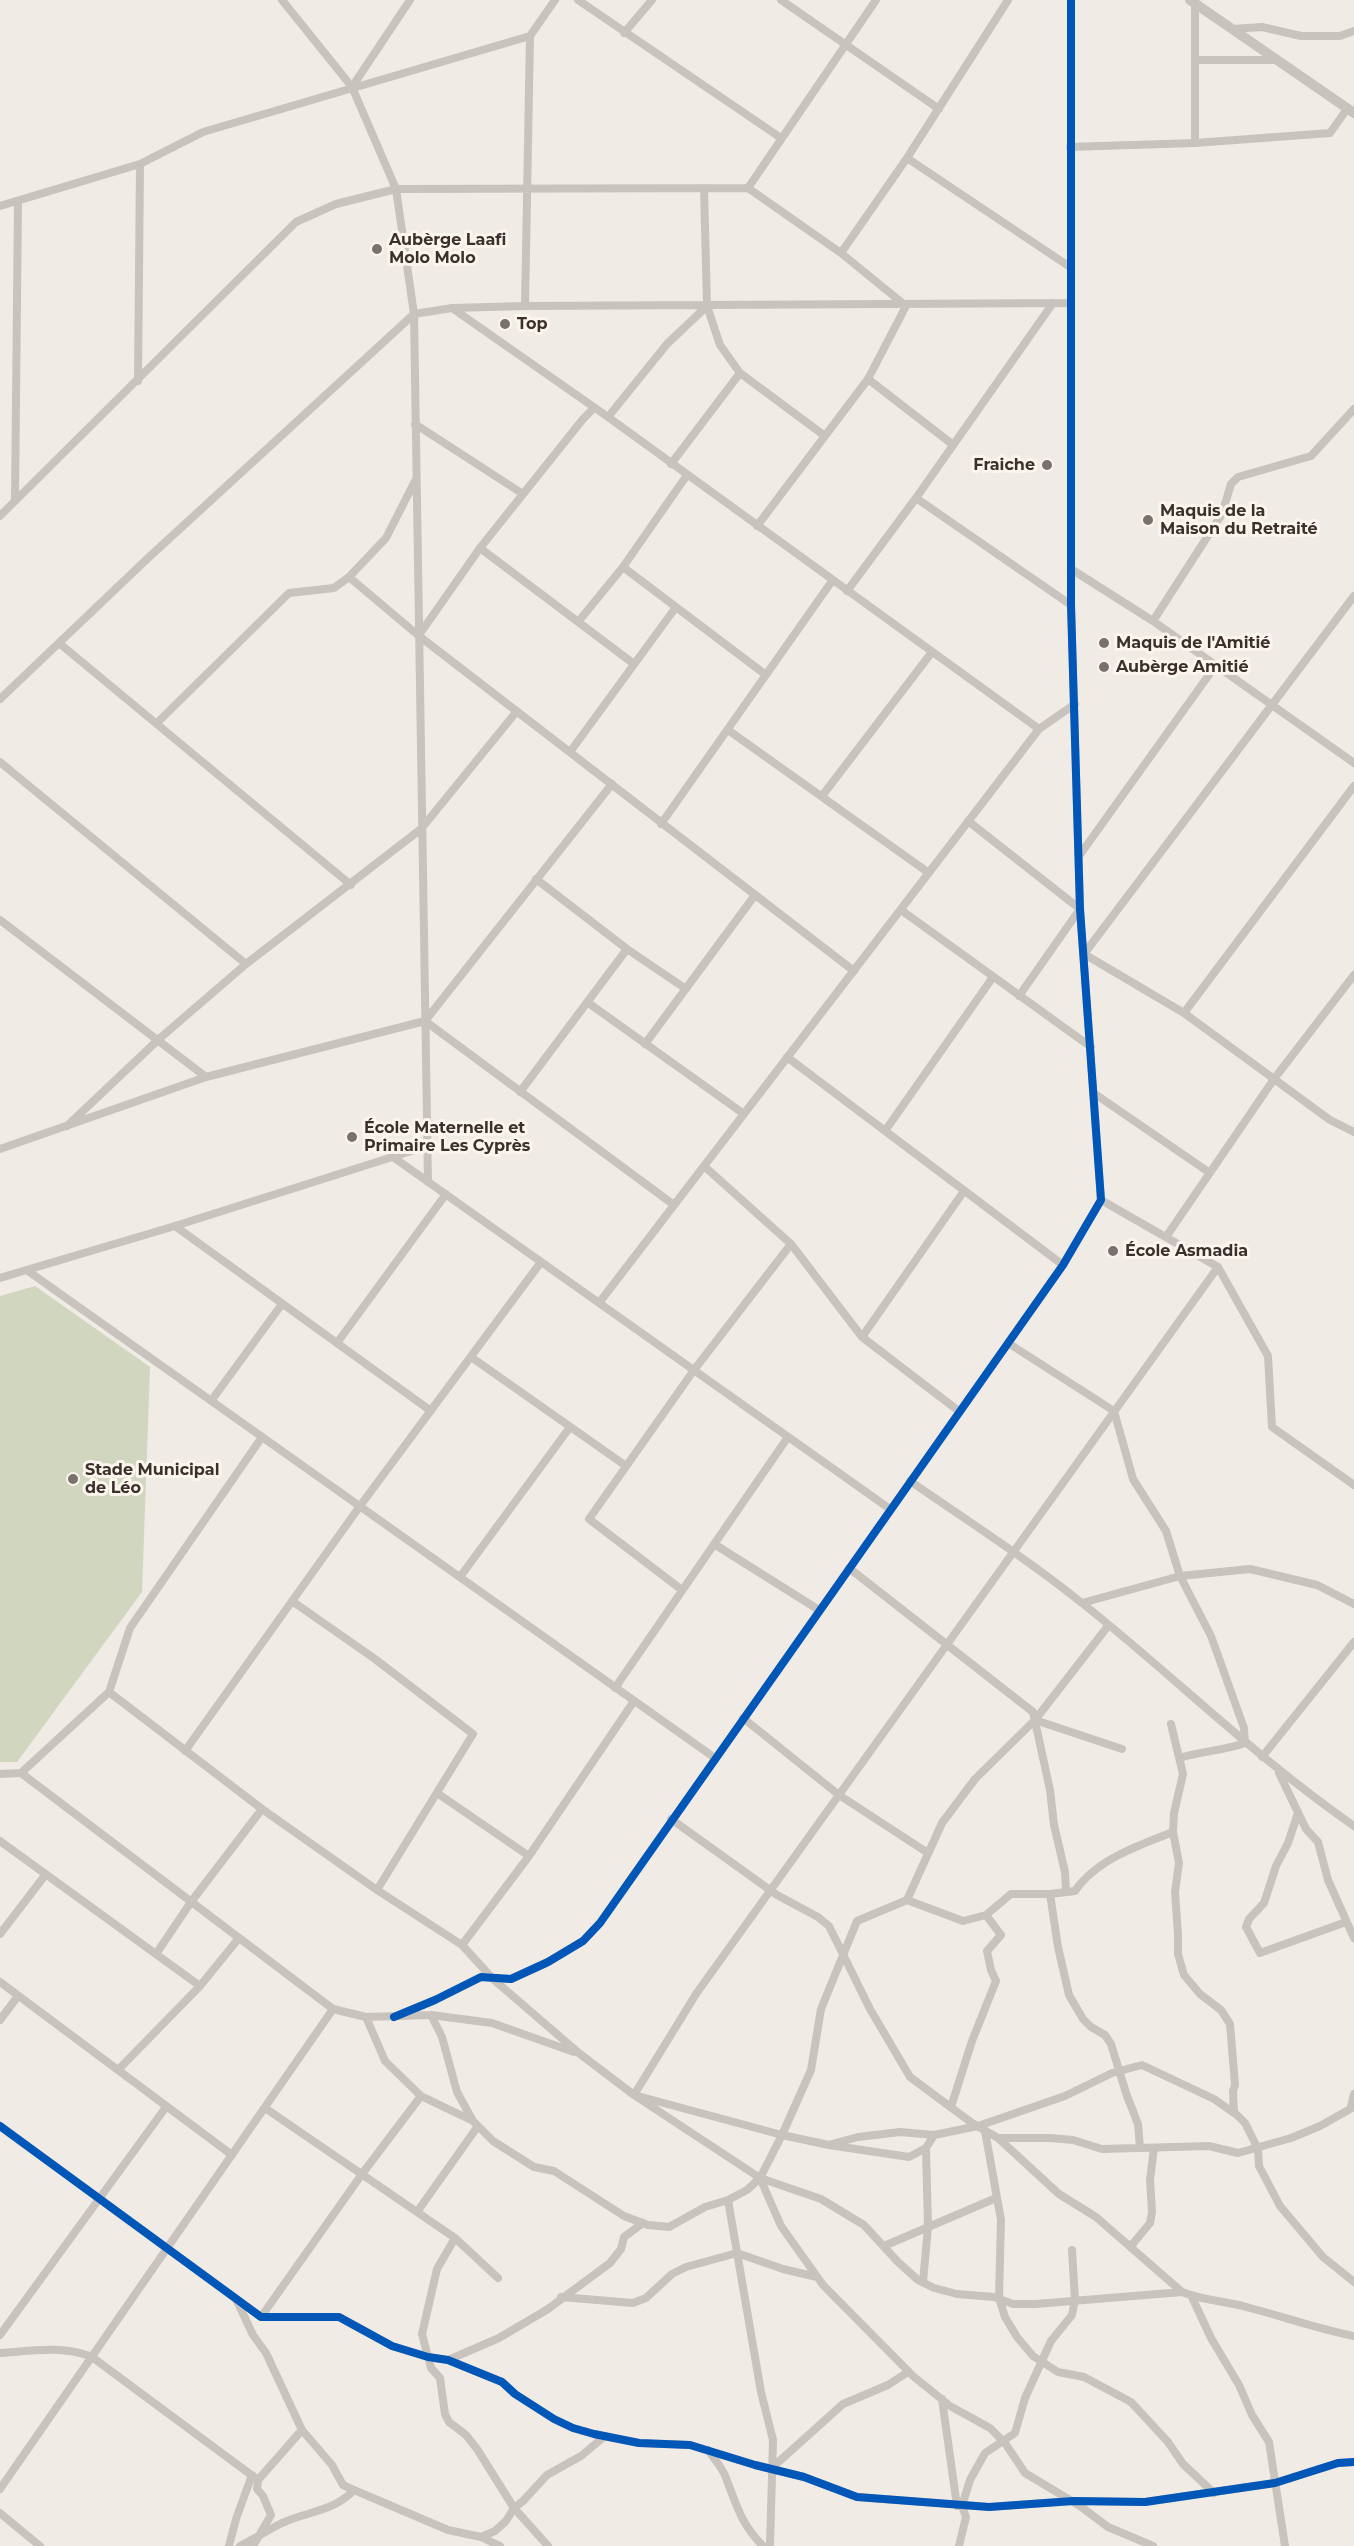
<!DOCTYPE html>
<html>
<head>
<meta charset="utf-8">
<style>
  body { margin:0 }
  canvas { display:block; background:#f0ebe5 }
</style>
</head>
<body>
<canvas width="1354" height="2546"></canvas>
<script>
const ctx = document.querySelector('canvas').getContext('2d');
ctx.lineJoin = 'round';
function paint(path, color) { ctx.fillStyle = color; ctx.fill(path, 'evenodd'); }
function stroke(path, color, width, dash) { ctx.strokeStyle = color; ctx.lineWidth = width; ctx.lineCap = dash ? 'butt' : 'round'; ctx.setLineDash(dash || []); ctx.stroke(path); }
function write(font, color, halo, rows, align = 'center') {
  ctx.font = font + ' Montserrat,sans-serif'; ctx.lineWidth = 6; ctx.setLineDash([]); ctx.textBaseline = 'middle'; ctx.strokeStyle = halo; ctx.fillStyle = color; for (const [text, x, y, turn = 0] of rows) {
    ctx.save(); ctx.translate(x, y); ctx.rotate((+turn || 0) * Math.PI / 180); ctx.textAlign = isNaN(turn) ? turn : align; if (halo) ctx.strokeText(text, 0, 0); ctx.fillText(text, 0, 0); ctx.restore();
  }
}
paint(new Path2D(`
  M35 1286 150 1367 142 1592 17 1762H0V1296Z`), '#d1d6bf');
stroke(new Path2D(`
  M282 0 352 87 396 189 414 314 428 1182
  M578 0 781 138
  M781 0 939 109
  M1233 29 1262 27 1301 36H1340L1354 31
  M624 33 652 0
  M1195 60H1277
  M352 87 410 0
  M1195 143V3
  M1070 147 1195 143 1330 133 1347 109
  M907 158 1070 267
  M704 188 707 306 720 345 740 373 825 436
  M748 188 876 0
  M0 206 140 164 203 132 530 36
  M841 253 907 158 1008 0
  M525 306 530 36 555 0
  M452 308 608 417 1039 729
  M868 379 952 444
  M138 381 140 164
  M608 417 667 344 707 306
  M415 424 523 494
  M671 464 740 373
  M916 498 1071 605
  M15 501 18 202
  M0 516 296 222 336 204 396 189 748 188 841 253 906 306 868 379 757 526
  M480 548 634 664
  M623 567 766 675
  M1071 569 1153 621 1354 763
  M349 577 419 636 854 971
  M847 591 916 498 1053 303
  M1354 596 1084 954 1184 1013 1330 1120 1354 1132
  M1153 621 1222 514 1231 484 1238 477 1311 456 1354 409
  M578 622 623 567 687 475
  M419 635 480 548 583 419 594 408
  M59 643 351 885
  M0 699 147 559 414 314 452 308 525 306 1070 303
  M157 723 289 593 334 588 349 577 386 538 416 479
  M728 730 929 873
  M570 752 676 607
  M0 762 246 964
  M822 796 932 652
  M968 821 1080 909 1019 996
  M661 824 832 581
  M1079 856 1216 665
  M536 879 627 949 686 989
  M901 910 1091 1047
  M0 920 206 1077
  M587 1002 744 1114
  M1184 1013 1354 786
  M425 1021 674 1205
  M645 1044 755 895
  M787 1057 1063 1265
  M520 1092 627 949
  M1095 1094 1210 1173
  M67 1126 159 1039 246 964 421 829 517 711
  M885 1131 993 977
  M0 1149 206 1077 425 1021 612 784
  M393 1157 890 1509
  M704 1166 791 1244 862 1337 960 1412
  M1101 1200 1218 1267 1268 1356 1272 1427 1354 1485
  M175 1226 431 1411
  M1166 1237 1274 1079 1354 975
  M28 1271 715 1758
  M0 1278 175 1226 427 1146
  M599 1303 1039 729 1075 704
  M862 1337 964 1191
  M337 1343 446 1194
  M1008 1343 1114 1411 1133 1479 1166 1531 1180 1576 1211 1636 1244 1728 1245 1743C1223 1751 1201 1751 1180 1758
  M471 1357 626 1466
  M211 1401 282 1304
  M910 1481C968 1521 1027 1559 1082 1603 1174 1676 1257 1759 1354 1826
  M714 1544 819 1610
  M849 1568 1033 1712 1050 1790 1054 1825 1065 1872 1066 1892
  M460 1577 570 1427
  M682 1590 589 1519 694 1370 791 1244
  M292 1601 375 1659 473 1734 377 1890
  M1082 1603 1180 1576 1250 1569 1317 1585 1354 1604
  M615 1688 788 1437
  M109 1692 262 1809 377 1890 462 1945 493 1979 580 2054 634 2095 760 2178 781 2226 823 2285 913 2376 950 2406 990 2428 1005 2443 1025 2473 1080 2506 1108 2527 1153 2546
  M743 1718 839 1795 928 1853
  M1035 1720 1122 1749
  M1171 1724 1183 1774 1174 1813 1173 1832 1179 1863 1175 1892 1178 1935V1954L1184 1975 1200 1994 1221 2010 1230 2024 1235 2085 1233 2091 1234 2112
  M185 1751 360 1506 541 1262
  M1262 1757 1354 1642
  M21 1773 109 1692 130 1628 262 1437
  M1279 1773 1306 1829 1318 1842 1328 1880 1354 1938
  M0 1774 21 1773 333 2009 366 2017 431 2015 492 2023 574 2052
  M437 1793 529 1856
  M1298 1813 1288 1843 1276 1866 1264 1903 1249 1919 1246 1927 1260 1953 1346 1922
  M671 1819 777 1895 818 1917 829 1926 870 2009 910 2077 972 2123 998 2138 1059 2194 1096 2217 1182 2292C1204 2301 1227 2301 1250 2308 1285 2317 1318 2329 1354 2336
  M0 1841 200 1986
  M1050 1894 1058 1947 1069 1995 1083 2019 1091 2027 1105 2035 1111 2044 1127 2096 1138 2124 1140 2148
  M907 1900 963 1921 986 1915 1011 1894H1050L1075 1891C1096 1860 1139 1845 1173 1832
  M0 1934 46 1874
  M462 1945 529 1856 634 1701
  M156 1954 191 1902 262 1809
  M0 1982 232 2155
  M431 2015 442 2037 457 2092 473 2121 493 2141 534 2167 554 2171 624 2216 648 2225 669 2227 705 2207 728 2200
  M366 2017 385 2061 421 2096 473 2121
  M394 2017 435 2000 481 1977 511 1979 548 1962 583 1941 600 1923 1063 1265 1101 1200 1080 909 1071 605V0
  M0 2020 18 1996
  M118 2070 200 1986 239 1938
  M951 2107 972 2041 996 1981 991 1970 987 1951 1001 1935 986 1915
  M1351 2107 1354 2094
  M265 2108 455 2238 498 2278
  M0 2126 261 2317H339L392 2346 428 2357 448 2360 502 2382 515 2394 554 2419 573 2428 594 2434 639 2443 690 2445 755 2465 804 2477 857 2497 989 2507 1073 2501 1145 2502 1275 2483 1338 2463 1354 2462
  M985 2131 1001 2220 999 2298 1005 2317 1017 2337 1033 2356 1058 2372 1084 2377 1131 2402 1168 2442 1183 2464 1214 2493
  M934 2135 926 2148 909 2157 829 2145 782 2135 634 2095 696 1994 1218 1267
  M998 2138H1050L1073 2140 1102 2149 1209 2146 1238 2153 1291 2138 1320 2126 1354 2107
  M832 2144 858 2137 900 2132 934 2135 978 2126 1065 2096 1112 2073 1142 2065 1214 2099 1237 2115 1245 2123 1258 2149 1259 2166 1280 2206 1323 2257 1354 2282
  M760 2178 821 2199 864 2225 898 2262 918 2280 934 2288 957 2294 994 2297 1013 2304H1036L1182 2292
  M417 2212 478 2126
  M455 2238 437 2269 422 2334 431 2368 440 2378 445 2414 449 2422 466 2435 477 2449 514 2508 548 2546
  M884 2246 996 2198
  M1131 2246 1150 2223 1152 2212 1150 2180 1154 2148
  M923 2282 928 2227 926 2148
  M1191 2295 1211 2338 1239 2385 1252 2415 1269 2442 1285 2546
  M561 2297 633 2303 646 2298 672 2274 686 2267 737 2253 783 2269 817 2277
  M236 2299 253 2335 266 2353 302 2430 332 2465 343 2485 354 2490
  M261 2317 362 2174 421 2096
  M0 2335 166 2107
  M0 2353C31 2351 63 2345 92 2357L258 2480
  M448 2360 499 2338 548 2309 610 2263 621 2249 624 2237 643 2223
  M942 2399 957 2506
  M708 2450C714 2459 723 2468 726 2478 737 2506 741 2524 763 2546
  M774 2466 843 2404 888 2385 908 2372
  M0 2489 333 2009
  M0 2513 40 2546
  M481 2537 495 2531 506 2521 514 2508 523 2501 547 2475 581 2456 605 2436
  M229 2546 236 2519 252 2475
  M240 2546C254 2539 268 2530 282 2523 308 2511 333 2512 354 2490L448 2530 481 2537 500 2546
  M253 2546 271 2515 263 2496 257 2489 258 2480 302 2430
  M770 2546 773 2440 761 2392 728 2200 747 2190 760 2178 782 2135 811 2070 821 2009 857 1921 907 1900 942 1823 975 1779 1035 1720 1108 1626
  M959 2546 966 2517 962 2506 970 2480 985 2453 1015 2433 1025 2398 1051 2341 1072 2315 1075 2300 1072 2250`), '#c9c3be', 8);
stroke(new Path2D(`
  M1190 0 1354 113`), '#c9c3be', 10);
stroke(new Path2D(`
  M394 2017 435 2000 481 1977 511 1979 548 1962 583 1941 600 1923 1063 1265 1101 1200 1080 909 1071 605V0
  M0 2126 261 2317H339L392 2346 428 2357 448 2360 502 2382 515 2394 554 2419 573 2428 594 2434 639 2443 690 2445 755 2465 804 2477 857 2497 989 2507 1073 2501 1145 2502 1275 2483 1338 2463 1354 2462`), '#0057b8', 8);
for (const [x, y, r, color] of [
  [377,249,6,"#7a716c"],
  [505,324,6,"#7a716c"],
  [1047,465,6,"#7a716c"],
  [1148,520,6,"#7a716c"],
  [1104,643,6,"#7a716c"],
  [1104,667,6,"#7a716c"],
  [352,1137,6,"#7a716c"],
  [1113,1251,6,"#7a716c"],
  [73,1479,6,"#7a716c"]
]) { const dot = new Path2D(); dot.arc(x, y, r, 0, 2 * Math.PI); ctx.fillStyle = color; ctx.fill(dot); stroke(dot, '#fbf5ee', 2); }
write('bold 16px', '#3b302b', '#fbf5ee', [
  ["Aubèrge Laafi",389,240],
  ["Molo Molo",389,258],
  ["Top",517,324],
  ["Fraiche",1035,465,"right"],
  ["Maquis de la",1160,511],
  ["Maison du Retraité",1160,529],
  ["Maquis de l'Amitié",1116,643],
  ["Aubèrge Amitié",1116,667],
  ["École Maternelle et",364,1128],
  ["Primaire Les Cyprès",364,1146],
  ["École Asmadia",1125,1251],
  ["Stade Municipal",85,1470],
  ["de Léo",85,1488]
], 'left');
</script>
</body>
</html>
